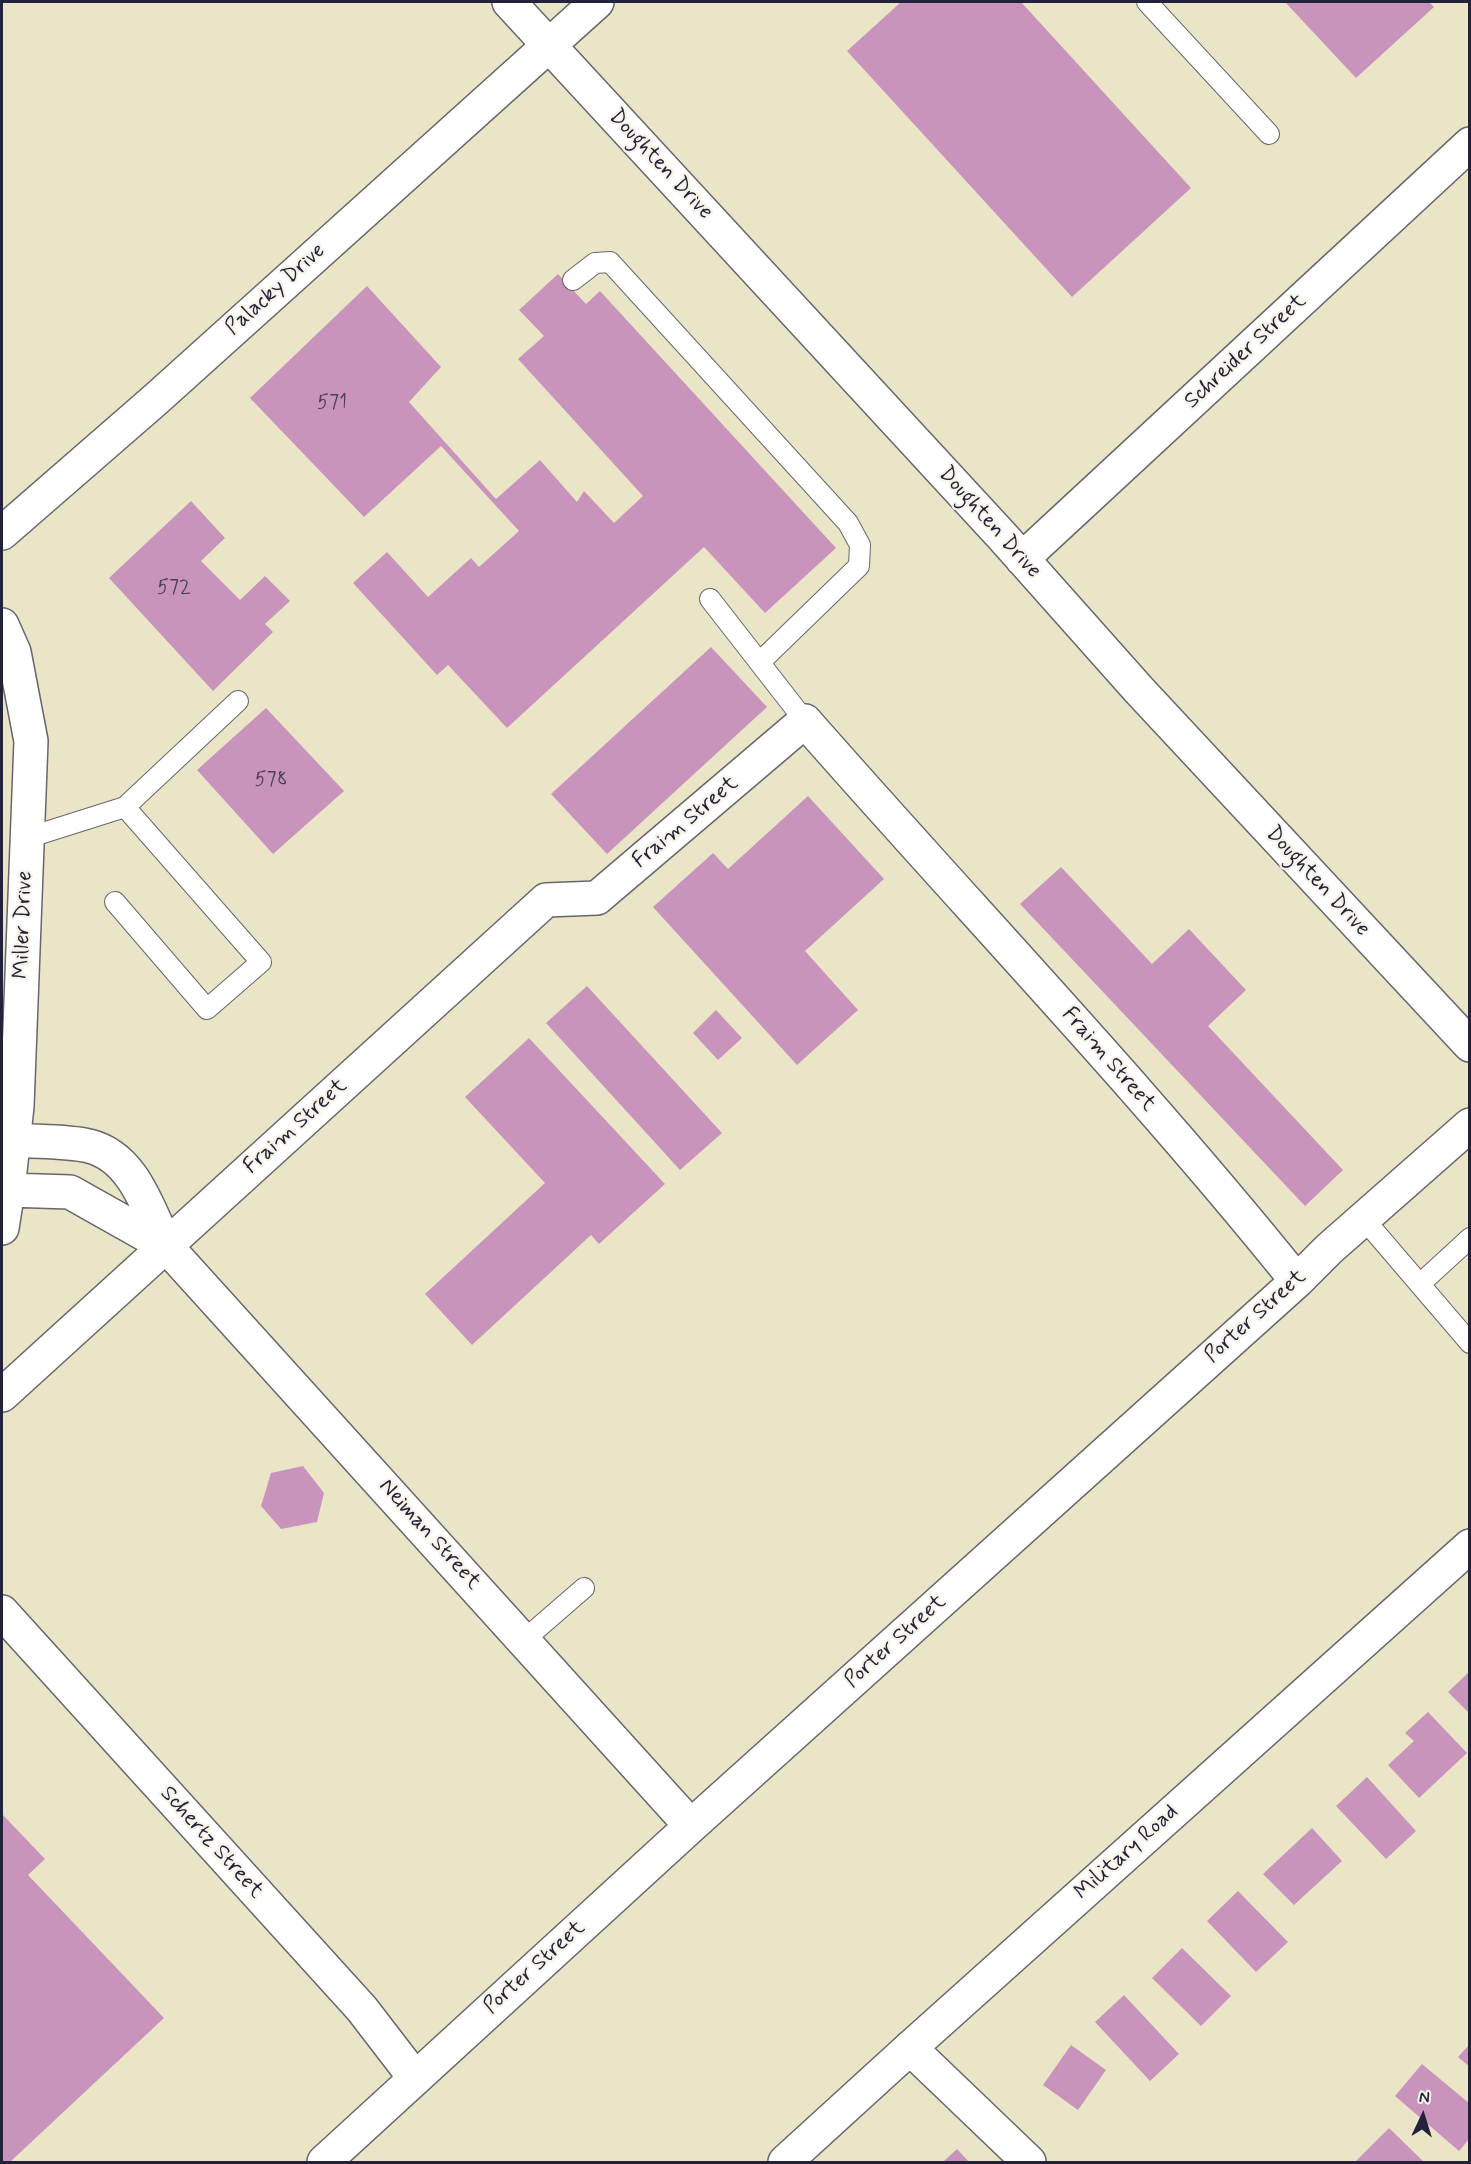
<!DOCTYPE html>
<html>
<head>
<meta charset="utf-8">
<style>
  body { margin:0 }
  #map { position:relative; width:1471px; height:2164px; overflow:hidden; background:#ebe5c7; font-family:Mynerve,sans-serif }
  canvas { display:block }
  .frame { position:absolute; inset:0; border:3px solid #22223b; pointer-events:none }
  .north { position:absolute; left:1393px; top:2086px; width:60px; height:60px; -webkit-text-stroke:4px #f7f3e8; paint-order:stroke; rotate:4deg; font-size:16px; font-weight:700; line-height:24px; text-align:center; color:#22223b }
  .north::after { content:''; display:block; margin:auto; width:21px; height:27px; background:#22223b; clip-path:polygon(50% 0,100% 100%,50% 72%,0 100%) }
</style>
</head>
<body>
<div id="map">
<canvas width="1471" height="2164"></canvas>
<div class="frame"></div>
<div class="north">N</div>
</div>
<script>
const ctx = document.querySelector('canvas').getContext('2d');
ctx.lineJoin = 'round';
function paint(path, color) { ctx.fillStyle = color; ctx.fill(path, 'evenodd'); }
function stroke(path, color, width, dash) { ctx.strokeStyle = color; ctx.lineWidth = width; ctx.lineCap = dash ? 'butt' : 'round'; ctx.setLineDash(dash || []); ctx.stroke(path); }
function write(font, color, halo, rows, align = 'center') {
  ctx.font = font + ' Mynerve,sans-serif'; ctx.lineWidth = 4.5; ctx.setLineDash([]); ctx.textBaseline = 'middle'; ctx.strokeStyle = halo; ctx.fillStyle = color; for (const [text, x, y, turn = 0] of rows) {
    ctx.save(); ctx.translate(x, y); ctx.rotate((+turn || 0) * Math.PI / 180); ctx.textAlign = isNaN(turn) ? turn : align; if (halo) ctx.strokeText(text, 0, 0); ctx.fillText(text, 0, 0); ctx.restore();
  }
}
paint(new Path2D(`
  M901 2H1021L1191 188 1072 297 847 51Z
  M1285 2H1429L1434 7 1356 78Z
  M558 274 586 304 600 291 836 548 765 613 704 547 507 728 448 665 437 675 353 583 387 552 428 597 471 558 479 567 519 531 441 446 364 517 250 398 367 286 441 367 409 402 496 499 540 460 577 502 584 491 614 523 643 496 518 359 544 336 519 310Z
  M191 501 225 538 201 561 240 600 265 576 290 601 265 624 273 632 213 691 109 578Z
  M711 647 767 707 607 854 551 794Z
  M266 708 344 791 273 854 197 770Z
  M808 796 884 879 805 951 858 1010 797 1065 653 907 713 853 728 869Z
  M1061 867 1152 964 1189 929 1246 990 1208 1026 1343 1170 1305 1206 1020 904Z
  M587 986 722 1133 680 1170 546 1023Z
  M716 1010 742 1038 718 1060 693 1033Z
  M529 1038 665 1184 599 1244 591 1235 472 1345 425 1294 545 1183 465 1097Z
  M303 1466 324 1493 317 1522 281 1529 261 1506 271 1473Z
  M1470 1671V1714L1448 1692Z
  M1428 1712 1467 1753 1419 1798 1388 1765 1414 1741 1405 1733Z
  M1367 1777 1416 1831 1386 1859 1336 1806Z
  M2 1814 45 1859 28 1875 164 2018 10 2162H2Z
  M1312 1828 1342 1861 1294 1905 1263 1874Z
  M1238 1891 1288 1942 1256 1972 1207 1921Z
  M1182 1948 1231 1996 1201 2026 1152 1978Z
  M1124 1995 1179 2054 1150 2081 1095 2022Z
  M1470 2044V2067L1458 2057Z
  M1071 2045 1106 2070 1078 2110 1043 2085Z
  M1422 2064 1470 2104V2138L1459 2151 1395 2096Z
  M1389 2128 1424 2162H1355Z
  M957 2149 969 2162H943Z`), '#c994bc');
const lane = new Path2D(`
  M1147 2 1269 134
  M573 280 595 263 610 262 848 523 860 545 859 566 760 662
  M710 599 805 721
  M27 838 125 807 238 701
  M115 902 207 1009 261 962 125 807
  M1363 1218 1470 1343
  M1420 1284 1470 1238
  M524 1640 584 1588`);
const street = new Path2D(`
  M509 2 1002 536 1139 690 1470 1045
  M2 533 155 400 597 2
  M1022 559 1470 144
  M2 625 14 652 31 741 17 1106 8 1190 2 1228
  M14 1140C37 1142 66 1141 89 1146 134 1157 148 1209 166 1246L691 1826
  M8 1190 70 1192 166 1246
  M2 1395 546 900 597 898 805 721C969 908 1141 1087 1297 1281
  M2 1612 362 2009 415 2078
  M910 2048 1029 2162
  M324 2162 691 1826 1297 1281 1329 1249 1470 1125`);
const secondary = new Path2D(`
  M785 2162 910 2048 1470 1546`);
stroke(lane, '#68666c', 22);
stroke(street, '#68666c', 36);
stroke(secondary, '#68666c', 36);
stroke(lane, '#fff', 20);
stroke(street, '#fff', 33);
stroke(secondary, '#fff', 33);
write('20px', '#4c3e5b', null, [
  ["571",332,404],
  ["572",174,589],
  ["578",271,781]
]);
write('22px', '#22223b', '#f7f3e8', [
  ["Doughten Drive",660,165,47],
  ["Palacky Drive",276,290,-42],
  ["Schreider Street",1246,352,-43],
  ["Doughten Drive",989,523,48],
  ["Fraim Street",686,823,-40],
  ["Doughten Drive",1317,882,47],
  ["Miller Drive",24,925,-88],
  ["Fraim Street",1108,1060,49],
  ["Fraim Street",296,1127,-42],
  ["Porter Street",1256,1317,-42],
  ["Neiman Street",429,1535,48],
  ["Porter Street",896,1642,-42],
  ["Schertz Street",211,1843,48],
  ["Military Road",1127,1853,-42],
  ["Porter Street",535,1968,-42]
]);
</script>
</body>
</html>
